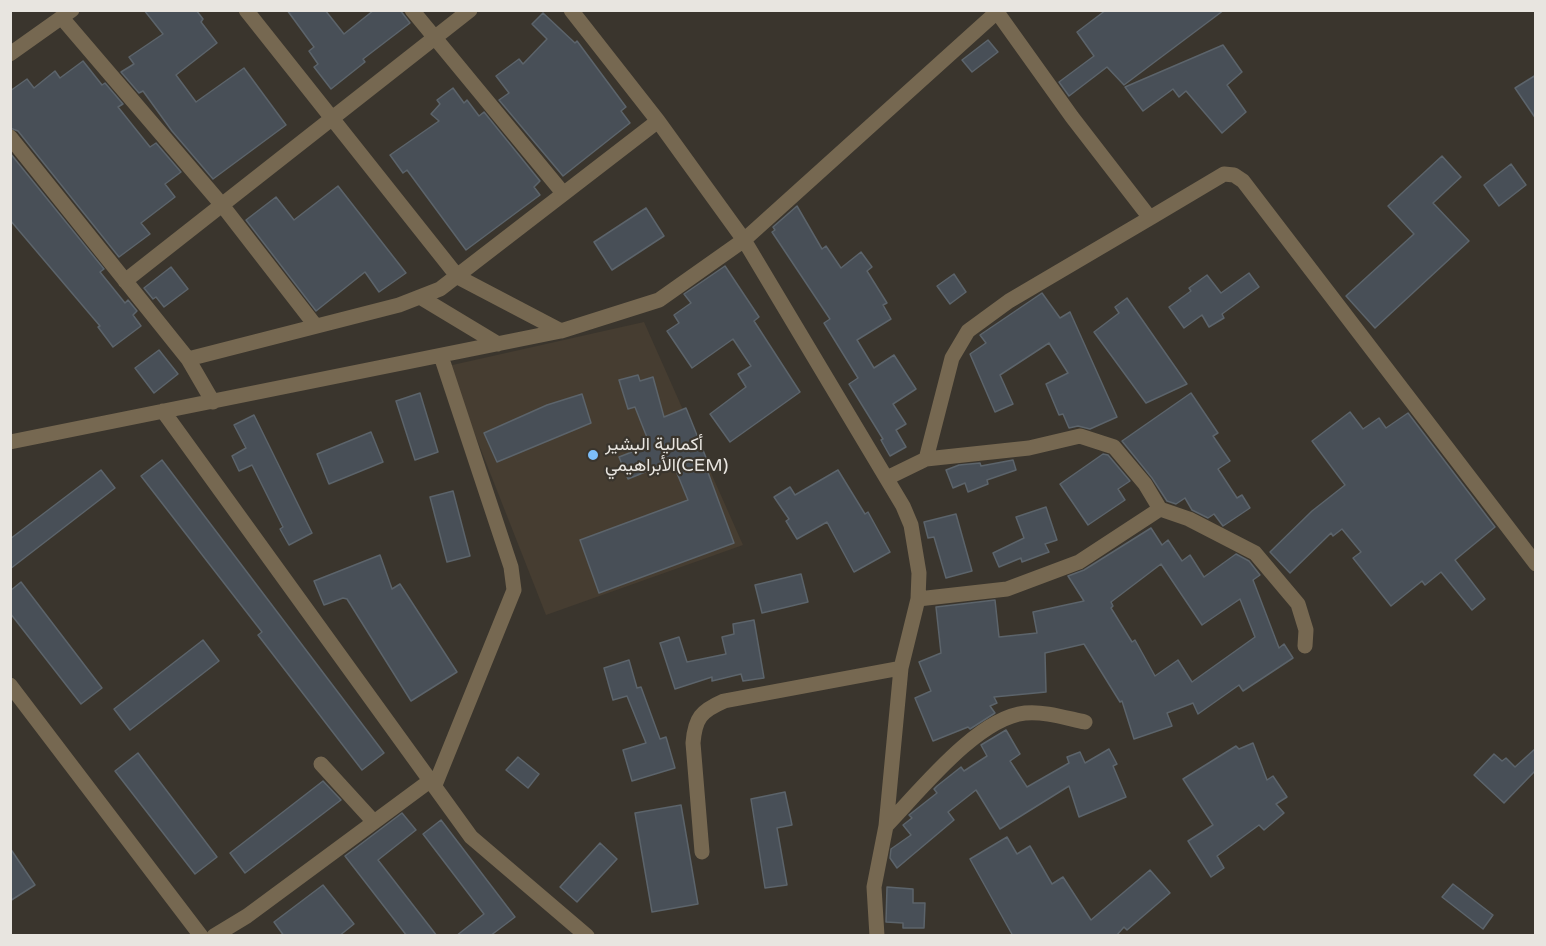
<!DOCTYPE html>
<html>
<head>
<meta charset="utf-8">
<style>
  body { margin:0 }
  #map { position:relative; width:1546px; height:946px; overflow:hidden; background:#3a352d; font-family:"Varela Round",sans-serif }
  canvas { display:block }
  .frame { position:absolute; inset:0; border:12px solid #e8e5e0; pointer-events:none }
</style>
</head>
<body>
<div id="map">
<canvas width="1546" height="946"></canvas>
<div class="frame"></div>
</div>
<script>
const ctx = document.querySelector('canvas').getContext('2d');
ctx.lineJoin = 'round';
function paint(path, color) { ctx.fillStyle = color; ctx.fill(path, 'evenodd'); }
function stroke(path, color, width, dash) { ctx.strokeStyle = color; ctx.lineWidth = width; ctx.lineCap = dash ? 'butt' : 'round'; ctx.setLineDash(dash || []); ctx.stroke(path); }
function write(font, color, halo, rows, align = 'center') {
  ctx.font = font + ' "Varela Round",Vazirmatn,sans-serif'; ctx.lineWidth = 4.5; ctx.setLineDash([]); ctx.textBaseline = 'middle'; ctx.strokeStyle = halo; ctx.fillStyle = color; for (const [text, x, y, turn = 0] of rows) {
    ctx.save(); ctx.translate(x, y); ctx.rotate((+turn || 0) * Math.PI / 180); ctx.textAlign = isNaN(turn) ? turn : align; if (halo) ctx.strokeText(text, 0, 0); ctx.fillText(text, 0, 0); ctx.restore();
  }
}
paint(new Path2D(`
  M644 322 743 545 546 615 448 366Z`), '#463d31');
const building = new Path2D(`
  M144 10H196L203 19 201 22 217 43 176 75 196 102 244 68 286 125 213 179 172 131 143 91 139 93 121 72 134 64 129 57 163 34Z
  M287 10H325L344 34 374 10H400L410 23 363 59 365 62 331 89 314 67 318 64 309 51 314 47Z
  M1106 10H1224L1124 85 1107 67 1069 96 1059 82 1094 56 1077 32Z
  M543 13 575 43 577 41 626 107 621 111 630 123 563 176 499 100 509 93 496 76 519 59 523 64 547 39 532 24Z
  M988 40 998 52 972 72 962 60Z
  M1223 45 1242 72 1227 85 1246 112 1222 133 1186 91 1179 97 1173 89 1143 111 1125 87Z
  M83 61 102 85 105 83 123 104 118 107 150 147 156 143 181 172 165 184 175 197 141 223 150 234 119 257 18 131 10 128V91L27 79 34 88 55 71 60 78Z
  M1536 75V119L1515 88Z
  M453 88 464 103 467 100 479 116 484 112 540 181 534 187 540 195 466 250 407 170 403 173 390 155 439 121 431 114 440 104 437 100Z
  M10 153 104 269 100 272 125 303 128 300 137 311 133 315 141 326 113 347 98 327 100 326 10 220Z
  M1442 156 1461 177 1433 203 1469 241 1375 328 1346 296 1414 234 1388 206Z
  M1511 164 1526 185 1499 206 1484 185Z
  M338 186 406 273 379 292 365 272 316 311 246 220 276 197 294 220Z
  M797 206 822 249 826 246 841 268 861 252 872 267 867 271 887 303 883 305 891 319 857 340 874 368 894 355 916 389 893 404 906 424 896 430 906 447 890 456 881 440 883 439 849 384 858 378 824 323 830 319 772 232 775 230 773 227Z
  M646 208 664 236 612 270 594 242Z
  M725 266 759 317 754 321 800 392 730 442 710 414 746 387 738 374 751 366 733 339 692 368 667 331 679 323 674 315 691 303 684 294Z
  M171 267 188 289 164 307 156 297 153 299 144 288Z
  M1249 273 1259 287 1222 314 1224 318 1209 327 1202 315 1184 328 1169 307 1191 291 1189 288 1207 275 1221 293Z
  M954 274 966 292 950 304 937 286Z
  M1042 293 1060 318 1070 312 1117 417 1090 429 1078 426 1069 428 1063 414 1059 415 1046 384 1068 373 1049 343 1000 375 1013 404 995 412 970 354 986 343 980 335Z
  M1127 298 1187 384 1146 403 1094 332 1119 313 1115 307Z
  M159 350 178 374 154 393 135 368Z
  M638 375 640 381 653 377 664 417 686 408 709 465 706 467 734 543 599 593 580 540 688 500 672 461 628 479 619 457 650 445 635 407 628 409 619 380Z
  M420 393 438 452 415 460 396 401Z
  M1191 393 1218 433 1213 436 1230 461 1218 469 1237 498 1242 495 1250 508 1223 526 1214 514 1208 518 1192 510 1185 498 1176 504 1167 501 1152 478 1122 441Z
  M582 394 591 423 497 462 484 433 547 405Z
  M1350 412 1363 429 1379 418 1386 428 1408 413 1495 527 1455 560 1485 599 1472 610 1441 572 1425 585 1422 581 1391 606 1353 558 1361 552 1342 529 1333 536 1331 533 1290 573 1270 552 1312 511 1345 485 1312 441Z
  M254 415 312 533 289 545 280 529 283 527 252 465 239 471 232 456 246 448 234 425Z
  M371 432 383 462 329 484 317 454Z
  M1103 454 1108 455 1130 481 1118 489 1125 500 1088 525 1060 484Z
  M162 460 384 753 362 770 258 635 262 632 141 476Z
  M1013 460 1016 470 987 480 988 484 968 492 965 483 953 488 946 470 959 465 980 463 981 466Z
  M101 470 115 488 10 569V539Z
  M838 470 865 514 868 512 890 552 854 572 827 522 797 539 786 521 789 519 774 497 790 487 795 495Z
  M453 491 470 556 447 562 430 497Z
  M1046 507 1057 540 1045 544 1049 552 1022 562 1021 558 999 567 993 553 1024 538 1016 517Z
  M956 514 972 571 946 578 934 537 928 538 924 522Z
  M1151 528 1162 545 1168 540 1182 561 1190 555 1204 577 1236 554 1249 561 1260 575 1253 580 1279 648 1284 644 1293 658 1243 691 1239 685 1198 714 1193 703 1167 713 1172 726 1134 739 1122 701 1120 702 1084 644 1045 653 1046 692 994 697 997 703 990 706 995 713 970 729 968 727 933 741 915 698 931 691 919 662 941 653 936 607 995 600 999 637 1037 633 1033 612 1084 601 1068 576 1084 570ZM1161 564 1202 625 1240 599 1255 637 1192 682 1178 660 1155 676 1135 640 1132 642 1111 608 1113 606 1111 602Z
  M380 555 392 589 400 584 457 672 411 701 347 599 343 598 324 605 314 581Z
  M801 574 808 602 762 613 755 585Z
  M21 582 102 688 81 704 10 613V591Z
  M754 620 764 678 743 681 741 674 712 681V677L675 689 660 643 679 637 687 662 726 654 722 637 734 634 733 624Z
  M203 640 219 661 130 730 114 709Z
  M629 660 637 688 641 687 660 739 666 737 675 768 632 781 623 750 646 743 627 696 613 700 604 668Z
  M1006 730 1020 754 1010 761 1027 787 1069 763 1067 757 1080 752 1085 763 1109 749 1117 764 1113 766 1126 797 1079 817 1069 786 1000 829 976 790 948 812 954 820 897 868 890 858 891 849 911 835 903 825 912 818 909 815 937 793 934 789 937 786 961 767 964 771 987 756 981 745Z
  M1253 743 1267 780 1273 776 1287 797 1276 804 1284 813 1264 830 1259 825 1217 856 1224 868 1211 877 1188 841 1213 825 1183 779 1236 746 1239 749Z
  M1536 748V770L1504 803 1474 775 1494 754 1502 761 1506 758 1515 767Z
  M138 753 217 857 195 874 115 771Z
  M518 757 539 774 528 788 506 770Z
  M323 781 341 800 245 873 230 853Z
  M785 792 792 825 777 828 787 885 765 888 751 799Z
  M681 805 698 904 652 912 635 813Z
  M402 813 416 830 378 860 437 936H407L345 856Z
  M441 820 515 917 490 936H456L484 914 423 834Z
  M1007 837 1017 854 1030 846 1052 884 1063 877 1091 920 1150 870 1170 893 1127 930 1124 927 1116 936H1013L970 859Z
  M600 843 617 859 577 902 560 887Z
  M10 848 35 885 10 901Z
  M1453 884 1493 915 1483 929 1442 897Z
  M323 885 354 924 339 936H284L274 922Z
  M887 887 913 889V903H925L924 928H903V923L886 922Z`);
paint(building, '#484f57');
stroke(building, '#5c646b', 1.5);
stroke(new Path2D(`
  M246 10 458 277 561 331
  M412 10 563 193
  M571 10 658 121 744 240 903 506 911 525 919 573 918 599 901 668 886 826 874 887 877 936
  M997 12 1072 117 1150 218 1224 174 1234 175 1243 181 1536 564
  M62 18 222 205 315 325
  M10 54 72 10
  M10 137 188 359 213 402
  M125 281 470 10
  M420 297 498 344
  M188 359 399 305 440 289 658 121
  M163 411 471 837 587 936
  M10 442 561 331 659 300 744 240 999 10
  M926 459 952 358 968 331 1009 301 1150 218
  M887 478 926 459 1029 448 1080 436 1114 447 1145 484 1160 509
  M918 599 1007 589 1079 562 1160 509 1189 519 1255 553 1298 604 1306 630 1305 646
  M10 685 201 936
  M321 764 374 822
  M435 785 514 590 511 567 441 356
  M886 826C919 792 977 718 1025 713 1044 711 1066 718 1085 722
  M702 852 693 743C695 718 701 711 724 701L901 668
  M214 936 247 916 431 780`), '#766851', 15);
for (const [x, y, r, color] of [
  [593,455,6,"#7dbef9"]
]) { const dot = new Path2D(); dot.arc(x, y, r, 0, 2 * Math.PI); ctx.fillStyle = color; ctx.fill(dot); stroke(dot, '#3a352d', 2); }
write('18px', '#e8e5e0', '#3a352d', [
  ["أكمالية البشير",605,445],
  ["الأبراهيمي(CEM)",605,466]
], 'left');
</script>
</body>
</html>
